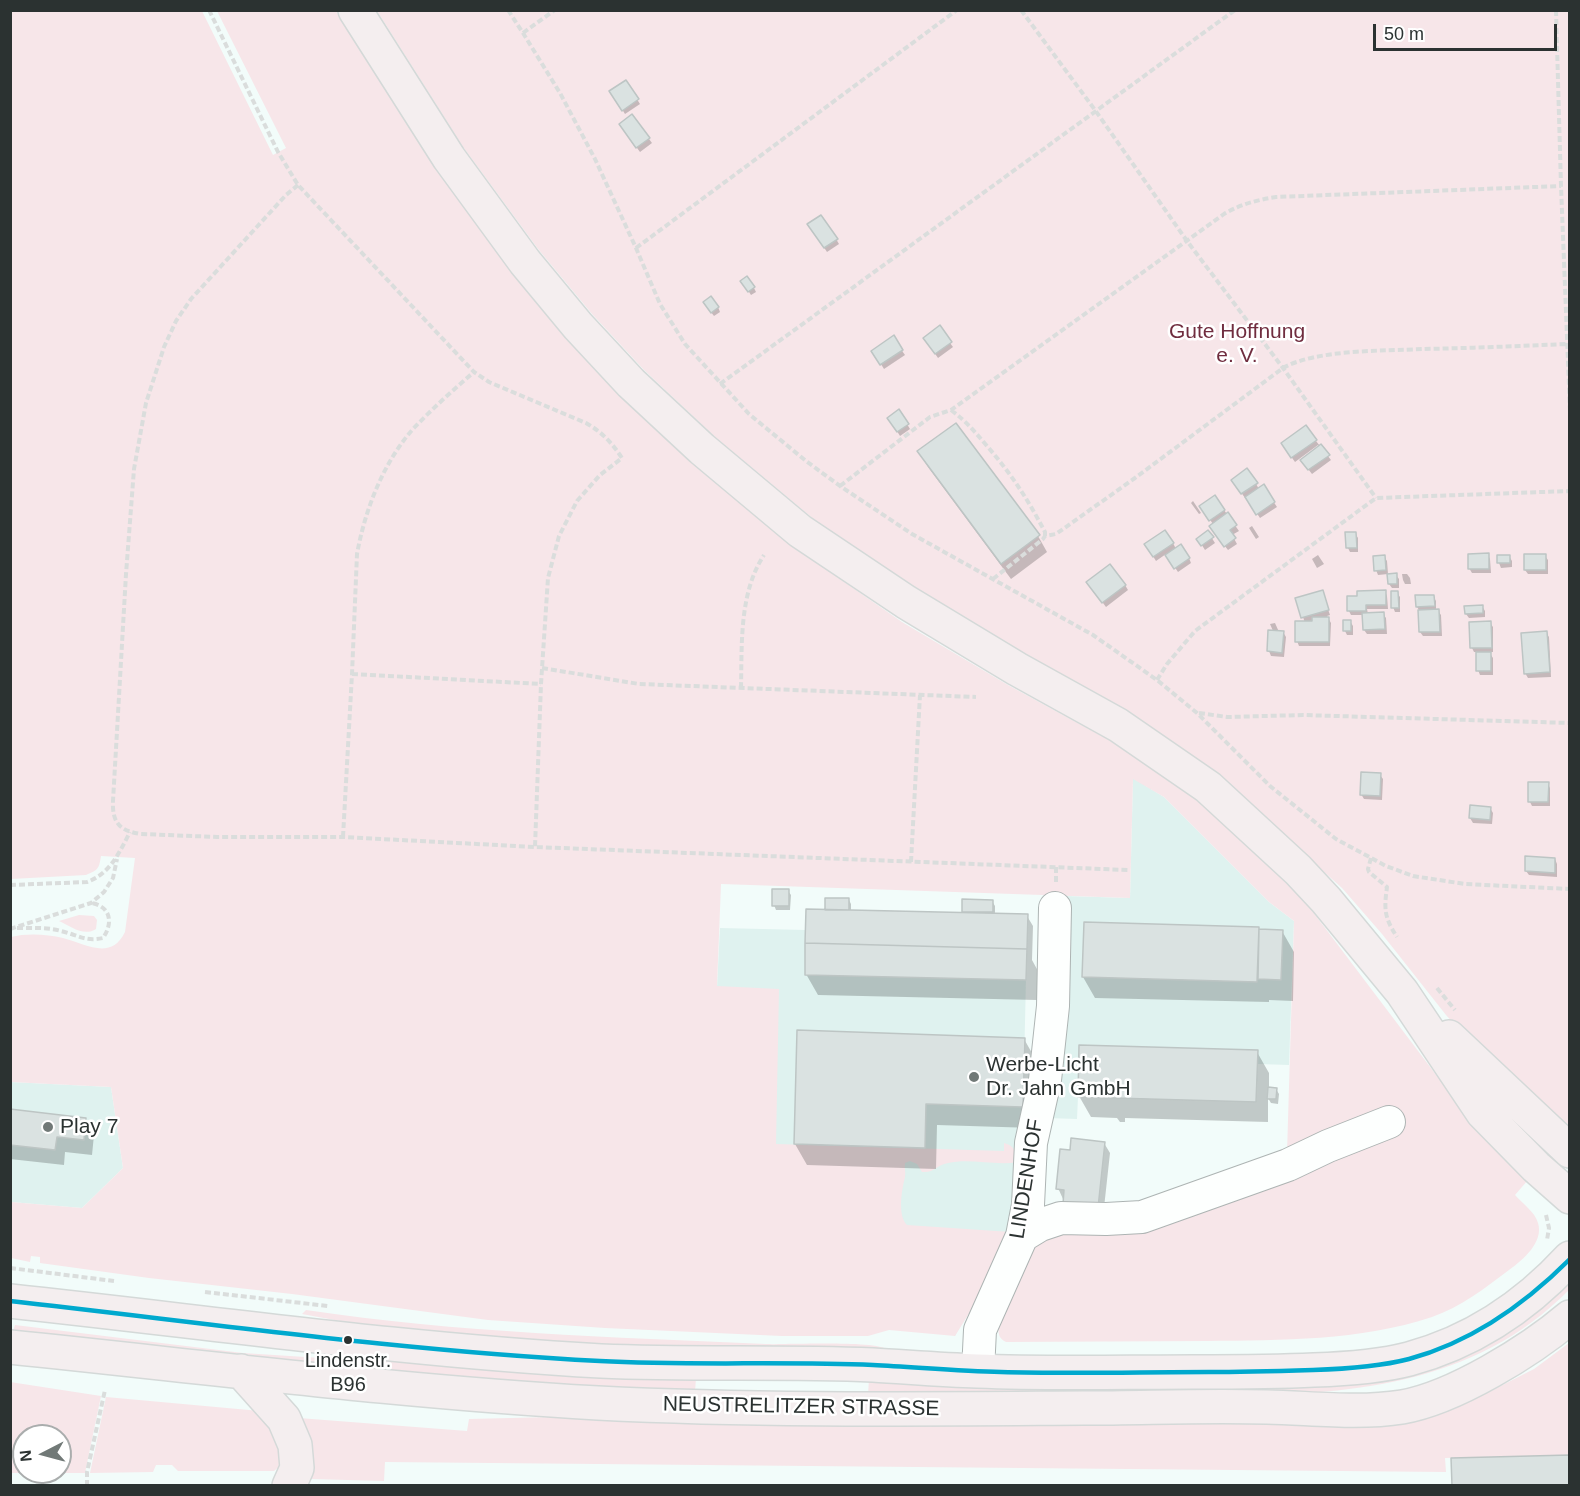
<!DOCTYPE html>
<html>
<head>
<meta charset="utf-8">
<style>
  body { margin:0 }
  #map { position:relative; width:1580px; height:1496px; overflow:hidden; background:#f2fcfa; font-family:Arial,sans-serif }
  canvas { display:block }
  .frame { position:absolute; inset:0; border:12px solid #2b3231; pointer-events:none }
  .north { position:absolute; left:12px; top:1424px; width:60px; height:60px; box-sizing:border-box; background:#fff; border:2px solid #aaadad; border-radius:50%; rotate:264deg; font-size:16px; font-weight:700; line-height:24px; text-align:center; color:#2b3231 }
  .north::after { content:''; display:block; margin:auto; width:21px; height:27px; background:#717977; clip-path:polygon(50% 0,100% 100%,50% 72%,0 100%) }
  .scale { position:absolute; left:1373px; top:24px; width:184px; height:27px; box-sizing:border-box; border:3px solid #2b3231; border-top:0; padding-left:8px; font-size:18px; line-height:21px; white-space:nowrap; color:#2b3231; -webkit-text-stroke:4px #fff; paint-order:stroke }
</style>
</head>
<body>
<div id="map">
<canvas width="1580" height="1496"></canvas>
<div class="frame"></div>
<div class="north">N</div>
<div class="scale">50 m</div>
</div>
<script>
const ctx = document.querySelector('canvas').getContext('2d');
ctx.lineJoin = 'round';
function paint(path, color) { ctx.fillStyle = color; ctx.fill(path, 'evenodd'); }
function stroke(path, color, width, dash) { ctx.strokeStyle = color; ctx.lineWidth = width; ctx.lineCap = dash ? 'butt' : 'round'; ctx.setLineDash(dash || []); ctx.stroke(path); }
function write(font, color, halo, rows, align = 'center') {
  ctx.font = font + ' Arial,sans-serif'; ctx.lineWidth = 5; ctx.setLineDash([]); ctx.textBaseline = 'middle'; ctx.strokeStyle = halo; ctx.fillStyle = color; for (const [text, x, y, turn = 0] of rows) {
    ctx.save(); ctx.translate(x, y); ctx.rotate((+turn || 0) * Math.PI / 180); ctx.textAlign = isNaN(turn) ? turn : align; if (halo) ctx.strokeText(text, 0, 0); ctx.fillText(text, 0, 0); ctx.restore();
  }
}
paint(new Path2D(`
  M1133 778 1164 797 1269 902 1294 921 1289 1065 1258 1064 1256 1102 1078 1097 1077 1119 1047 1118 1062 983 1065 896 1130 898Z
  M720 928 806 930 1026 980 1023 1107 1011 1232 955 1336 776 1144 717 987Z
  M10 1082 111 1087 123 1168 82 1208 11 1202Z`), '#dff2ef');
paint(new Path2D(`
  M10 11H202L273 155 286 148 217 11H336L435 167 513 274 566 337 621 396 691 462 791 545 902 622 1008 685 1109 740 1201 803 1286 882 1313 912 1474 1125 1528 1180 1515 1195C1522 1203 1535 1212 1538 1223 1544 1242 1523 1260 1509 1270 1485 1288 1461 1307 1432 1317 1359 1341 1282 1340 1207 1341 1140 1341 1073 1342 1006 1342 998 1338 998 1333 999 1325L1031 1241 1063 1226 1287 1153 1294 921 1269 902 1164 797 1133 779 1130 898 721 884 717 986 779 989 776 1144 1004 1151V1143C1015 1146 1016 1152 1018 1162 995 1166 971 1158 948 1163 936 1165 935 1173 922 1172L917 1164 910 1161 905 1163C904 1168 906 1172 905 1177 902 1189 897 1215 907 1225L1011 1232 994 1273 955 1336 889 1330 868 1336H782L605 1328 488 1320 292 1294 149 1278 40 1263V1257L31 1256 30 1262 11 1258V1202L82 1208 123 1168 111 1087 11 1082V937C26 933 47 934 63 938 86 944 111 961 125 932L135 858 101 856C99 869 98 870 86 875L11 879Z
  M377 11H1569L1570 1132 1478 1051 1446 1015 1382 934 1342 888 1217 776 1127 711 1024 654 914 589 811 517 715 437 644 370 592 314 538 249 463 147Z
  M79 915 94 916 97 920 96 929C84 937 70 926 59 921Z
  M1569 1280V1290C1452 1408 1289 1395 1136 1395 1047 1395 957 1395 868 1395L869 1379 1266 1386 1505 1333 1547 1303Z
  M306 1310C458 1333 612 1337 766 1344 787 1345 876 1340 888 1350L604 1345 484 1338 367 1326 302 1314Z
  M15 1325 243 1353 321 1358 362 1357 696 1378 695 1392 478 1380 13 1331Z
  M1569 1343V1455L1445 1458 1446 1472 385 1462 384 1481 311 1479 308 1474 299 1418 467 1431 469 1419 592 1416 1435 1414 1475 1399 1534 1369Z
  M10 1382 101 1396 85 1473H11ZM24 1436H60V1472H24Z
  M106 1397 260 1411 272 1420 284 1463 274 1471H178L172 1465H156L153 1472 90 1473Z`), '#f7e6e9');
paint(new Path2D(`
  M626 82 640 104 625 114 611 92Z
  M632 116 652 143 640 152 623 129Z
  M812 229 836 239 839 244 827 252Z
  M742 281 754 288 756 292 751 295Z
  M707 307H718L720 312 714 316Z
  M893 338 905 355 884 369 873 351Z
  M927 342 950 343 953 347 938 358Z
  M899 411 910 429 900 436 889 418Z
  M1316 441 1331 460 1312 474 1305 465 1319 448 1318 445 1295 462 1285 448Z
  M919 452 1038 536 1047 552 1011 579 928 467Z
  M1256 484 1259 489 1263 486 1277 507 1260 518 1246 497 1245 498 1236 485Z
  M1193 501 1201 513 1199 514 1191 503Z
  M1224 510 1239 531 1232 535 1237 544 1228 550 1213 531V524L1204 511Z
  M1252 526 1259 537 1256 539 1249 528Z
  M1208 532 1215 543 1205 550 1198 539Z
  M1355 533 1358 538V552H1350L1348 548Z
  M1173 543 1176 549 1189 558 1191 563 1178 572 1166 554 1156 561 1146 545Z
  M1318 555 1324 564 1317 568 1312 559Z
  M1488 555 1490 559 1491 573H1472L1469 568Z
  M1509 556 1512 561V567L1501 568 1499 563Z
  M1545 556 1548 560V574H1528L1525 570Z
  M1384 557 1387 561 1388 574 1378 575 1376 570Z
  M1402 574H1407L1410 578 1411 584H1405L1403 580Z
  M1396 575 1399 579V588H1392L1389 584Z
  M1125 585 1128 590 1106 607 1091 587Z
  M1385 591 1387 596 1388 609H1367L1368 614H1383L1386 618 1387 634H1367L1364 630V615H1351L1349 611Z
  M1322 592 1330 615 1327 616 1331 623 1330 646H1299L1297 641 1305 623 1297 599Z
  M1397 593 1400 597V612H1395L1393 607Z
  M1433 596 1436 601V611H1438L1441 615 1442 636H1423L1420 632 1419 610 1417 607Z
  M1482 606 1485 611V617L1469 618 1466 614Z
  M1350 621 1353 626V635H1347L1345 631Z
  M1275 623 1279 632H1283L1286 637 1284 657 1271 656 1269 651 1273 631 1270 624Z
  M1490 623 1493 627V652H1489L1493 658V675H1480L1478 670 1477 652H1474L1472 648Z
  M1546 633 1549 637 1551 677 1528 678 1525 673Z
  M1380 775 1383 779 1382 800 1364 799 1361 794Z
  M1548 784 1550 788V806H1532L1530 802Z
  M1490 808 1493 813 1492 824 1473 823 1470 818Z
  M1555 859 1557 864V877L1529 875 1526 871Z
  M788 891 791 895 790 910H776L774 905Z
  M849 900 851 904V912L965 914 963 911 992 901 995 906V915L1027 916 1033 926 1032 960 1038 971 1037 1000 818 995 806 974 827 911Z
  M1258 929 1259 931H1282L1294 952 1293 1001 1269 1000V1002L1095 998 1083 977Z
  M1024 1039 1036 1060 1034 1128 937 1125 936 1169 807 1165 795 1144Z
  M1257 1052 1269 1073V1089H1276L1279 1094 1278 1104 1271 1103 1268 1098V1122L1125 1118V1122H1120L1117 1118 1091 1117 1079 1096Z
  M10 1110 85 1119 94 1135 92 1155 65 1152 64 1165 10 1159Z
  M1104 1143 1110 1153 1103 1217 1063 1199 1058 1188 1071 1152Z`), '#0003');
const building = new Path2D(`
  M626 80 639 99 622 111 609 91Z
  M632 114 650 138 636 148 619 124Z
  M821 215 838 239 824 248 807 224Z
  M747 276 755 287 748 292 740 281Z
  M711 296 719 307 711 313 703 302Z
  M940 325 952 342 935 354 923 338Z
  M894 335 903 350 880 365 871 351Z
  M899 409 909 424 897 432 887 418Z
  M956 423 1040 535 1001 564 917 451Z
  M1306 425 1317 440 1291 458 1281 443Z
  M1321 444 1330 455 1308 470 1300 460Z
  M1247 468 1258 483 1241 494 1231 480Z
  M1264 484 1275 502 1256 515 1245 497Z
  M1215 495 1225 510 1209 521 1199 506Z
  M1228 512 1237 525 1230 530 1236 538 1224 547 1209 526Z
  M1165 530 1174 543 1153 557 1144 544Z
  M1208 530 1214 537 1201 546 1196 539Z
  M1345 532H1356L1357 548H1346Z
  M1181 544 1190 558 1174 569 1165 555Z
  M1489 553V569H1468V554Z
  M1524 554H1546V570H1524Z
  M1385 555 1386 570 1374 571 1373 556Z
  M1497 555H1510V563H1497Z
  M1110 564 1126 585 1102 603 1086 582Z
  M1397 573V584H1388L1387 574Z
  M1323 590 1329 610 1301 618 1295 598Z
  M1386 590V605H1366V611H1347V596H1357V591Z
  M1391 591H1398L1399 608H1391Z
  M1415 595H1434L1435 606 1416 607Z
  M1483 605V613L1465 614 1464 606Z
  M1439 609 1440 632H1419L1418 610Z
  M1384 612 1385 629 1363 630 1362 613Z
  M1312 617H1329V642H1295V621H1312Z
  M1343 620H1351V631H1343Z
  M1491 621 1492 648H1470L1469 622Z
  M1268 630 1284 631 1282 653 1267 651Z
  M1547 631 1550 672 1524 674 1521 633Z
  M1476 652H1491V671H1476Z
  M1361 772 1381 773 1380 796 1360 795Z
  M1528 782H1549L1548 802H1528Z
  M1470 805 1491 807 1490 820 1469 818Z
  M1525 856 1555 858V873L1525 871Z
  M772 889H789V906H772Z
  M825 898H849V910H825Z
  M962 899 993 900V912H962Z
  M806 909 1028 914 1027 949 805 943Z
  M1084 922 1259 927 1257 982 1082 977Z
  M1259 929 1283 930 1281 980 1258 979Z
  M805 943 1027 949 1026 980 805 975Z
  M797 1030 1025 1038 1023 1107 926 1104 925 1148 794 1144Z
  M1079 1045 1258 1050 1256 1102 1078 1097Z
  M1268 1087 1277 1088 1276 1099H1267Z
  M10 1109 86 1118 84 1140 57 1137 55 1150 10 1145Z
  M1071 1138 1105 1142 1098 1208 1063 1204 1064 1190 1056 1189 1060 1149 1070 1150Z
  M1570 1455V1486H1452L1451 1458Z`);
paint(building, '#dae2e1');
stroke(building, '#bdc5c4', 1.5);
const minor = new Path2D(`
  M1022 1236 1040 1225 1061 1218 1106 1219 1142 1217 1288 1165 1328 1146 1389 1122
  M978 1371 980 1330 1022 1236 1028 1205 1031 1143 1045 1080 1053 1006 1055 908`);
const major = new Path2D(`
  M355 10 449 158 525 262 578 326 631 383 702 449 800 531 906 602 1017 669 1118 725 1208 787 1298 870 1326 900 1402 992 1483 1113 1536 1167 1570 1197
  M1449 1037 1570 1151
  M10 1301C207 1322 403 1350 601 1361 691 1365 782 1361 873 1365 908 1367 942 1370 977 1371 1049 1374 1121 1372 1193 1372 1234 1372 1274 1372 1314 1370 1346 1369 1378 1367 1409 1359 1472 1342 1526 1306 1570 1258
  M10 1347C206 1367 401 1392 598 1403 759 1411 922 1409 1084 1408 1145 1408 1206 1405 1267 1407 1312 1408 1358 1414 1402 1407 1454 1398 1530 1351 1570 1317
  M241 1371 284 1419 295 1445 297 1468 289 1486`);
stroke(minor, '#adb4b3', 34);
stroke(major, '#d4d9d8', 36);
stroke(new Path2D(`
  M209 10 278 152 298 185 474 372 489 382 586 423C602 432 612 443 622 458L600 475 577 501 559 536 548 578 541 684 535 847
  M508 10 523 33 560 93 595 159 636 248 660 304 685 344 749 414 806 461 840 486 912 534 1093 635 1157 680 1197 713 1270 786 1336 839 1386 866 1413 876 1465 884 1570 889
  M1021 10 1095 110 1187 241 1283 368 1376 498
  M1556 10 1561 186 1570 412
  M523 33 555 10
  M298 185 286 195 191 299 176 321 164 347 146 403 134 469 126 574 113 801C112 823 120 831 141 834L217 837H343L535 847 1128 870
  M636 248 957 10
  M720 384 1235 10
  M951 410C967 422 975 432 987 446 1012 475 1027 498 1045 532V536
  M840 486 930 417 951 410 1224 214C1241 204 1257 200 1276 197L1561 186
  M993 579 1043 539 1045 536 1056 534 1135 478 1283 368C1317 349 1385 351 1424 349 1472 348 1520 346 1568 344
  M542 668 639 684 976 697
  M352 674 541 684
  M1157 680 1167 664 1195 631 1376 498 1570 491
  M741 688C742 644 739 593 764 555
  M1199 713 1227 717 1303 715 1570 723
  M343 837 352 674 357 554C365 510 383 463 413 429 432 409 453 390 474 372
  M1371 858 1368 869 1369 872 1387 887C1384 909 1384 917 1397 937
  M911 862 920 695
  M1056 882V867
  M10 885 87 882C110 874 119 853 130 832
  M17 928C32 928 47 927 61 931 78 935 85 942 103 938 114 922 110 906 91 903
  M10 929 91 903 104 892 113 878 117 859
  M1437 988 1455 1010
  M1546 1215 1549 1228 1547 1240
  M10 1268 114 1281
  M205 1292 328 1306
  M87 1486V1472L105 1390`), '#dadddc', 4, [6, 3]);
stroke(minor, '#fdfffe', 32);
stroke(major, '#f4eeef', 33);
stroke(new Path2D(`
  M10 1301C207 1323 403 1351 600 1361 691 1366 782 1361 873 1365 915 1367 958 1371 1001 1372 1070 1374 1140 1372 1209 1372 1244 1372 1279 1371 1313 1370 1345 1369 1378 1367 1409 1359 1472 1342 1524 1305 1570 1259`), '#00a9ce', 4.5);
for (const [x, y, r, color] of [
  [974,1077,6,"#717977"],
  [48,1127,6,"#717977"],
  [348,1340,5,"#2b3231"]
]) { const dot = new Path2D(); dot.arc(x, y, r, 0, 2 * Math.PI); ctx.fillStyle = color; ctx.fill(dot); stroke(dot, '#fff', 2); }
write('20px', '#2b3231', '#fff', [
  ["Lindenstr.",348,1361],
  ["B96",348,1385]
]);
write('21px', '#702d3f', '#fff', [
  ["Gute Hoffnung",1237,332],
  ["e. V.",1237,356]
]);
write('21px', '#2b3231', '#fff', [
  ["Werbe-Licht",986,1065],
  ["Dr. Jahn GmbH",986,1089],
  ["Play 7",60,1127]
], 'left');
write('21px', '#2b3231', '#fff', [
  ["LINDENHOF",1027,1179,-81],
  ["NEUSTRELITZER STRASSE",801,1407,1]
]);
</script>
</body>
</html>
